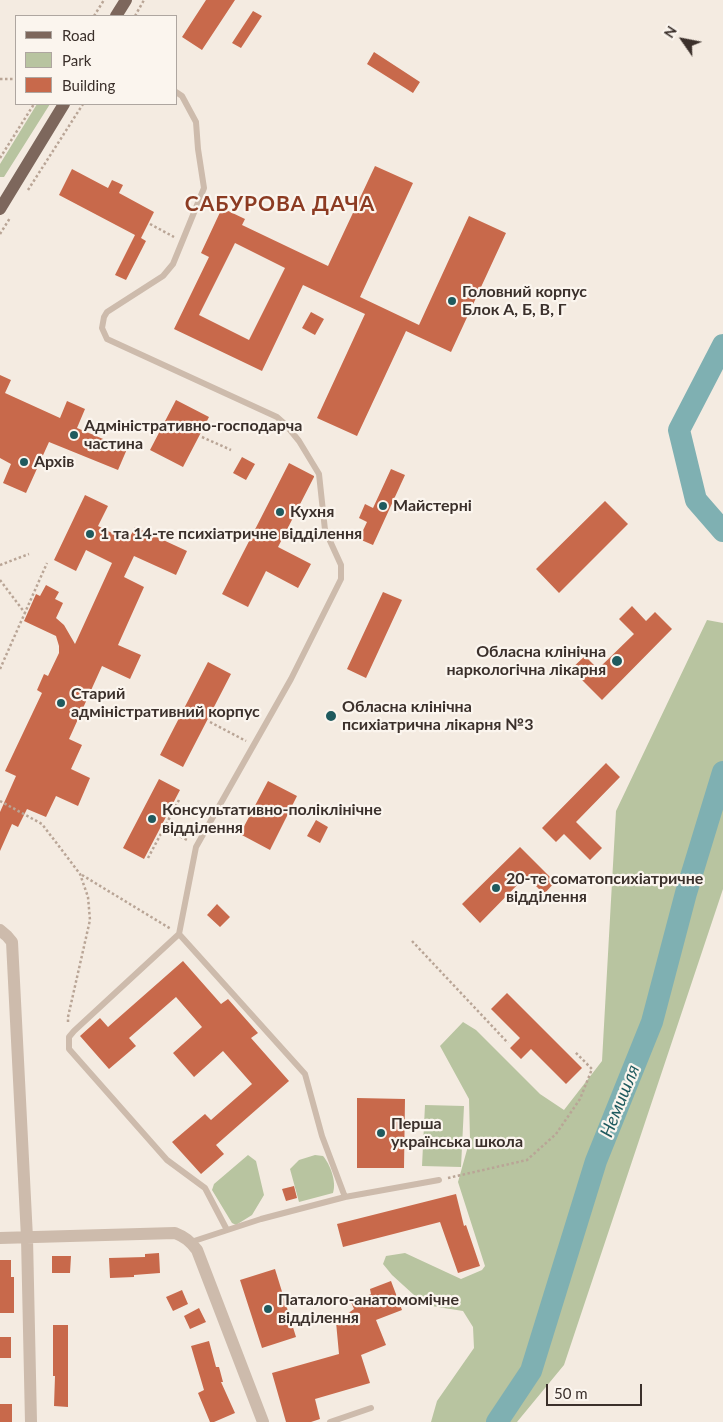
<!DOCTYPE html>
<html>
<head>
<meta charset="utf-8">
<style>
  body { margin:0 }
  #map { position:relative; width:723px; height:1422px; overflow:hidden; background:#f4ebe1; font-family:Lato,sans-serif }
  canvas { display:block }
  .legend { position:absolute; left:15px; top:15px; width:162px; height:90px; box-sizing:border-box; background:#fbf5ee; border:1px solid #aea6a0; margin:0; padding:6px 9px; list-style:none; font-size:15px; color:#3b302b }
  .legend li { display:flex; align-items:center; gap:10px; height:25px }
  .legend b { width:25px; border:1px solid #aea6a0 }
  .north { position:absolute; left:658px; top:15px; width:50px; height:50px; -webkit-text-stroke:4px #fbf5ee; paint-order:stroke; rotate:303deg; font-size:14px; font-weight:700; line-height:20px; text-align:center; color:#3b302b }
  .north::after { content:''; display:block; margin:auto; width:18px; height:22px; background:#3b302b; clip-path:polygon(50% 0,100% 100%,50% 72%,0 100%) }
  .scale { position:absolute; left:546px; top:1384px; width:96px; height:22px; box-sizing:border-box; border:2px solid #3b302b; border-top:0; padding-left:6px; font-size:15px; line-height:18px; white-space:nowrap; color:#3b302b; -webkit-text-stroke:4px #fbf5ee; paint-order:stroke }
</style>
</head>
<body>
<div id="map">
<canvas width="723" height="1422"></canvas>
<ul class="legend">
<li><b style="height:6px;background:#7d675c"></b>Road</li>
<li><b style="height:14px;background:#b8c4a0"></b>Park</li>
<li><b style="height:14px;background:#c8694b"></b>Building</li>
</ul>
<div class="north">N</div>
<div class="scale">50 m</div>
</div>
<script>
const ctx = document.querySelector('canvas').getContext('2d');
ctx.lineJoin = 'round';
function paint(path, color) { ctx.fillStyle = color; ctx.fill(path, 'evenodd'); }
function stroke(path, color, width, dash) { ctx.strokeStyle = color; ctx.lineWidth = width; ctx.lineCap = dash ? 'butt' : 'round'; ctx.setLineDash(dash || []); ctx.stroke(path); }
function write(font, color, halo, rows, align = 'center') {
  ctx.font = font + ' Lato,sans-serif'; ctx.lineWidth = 4.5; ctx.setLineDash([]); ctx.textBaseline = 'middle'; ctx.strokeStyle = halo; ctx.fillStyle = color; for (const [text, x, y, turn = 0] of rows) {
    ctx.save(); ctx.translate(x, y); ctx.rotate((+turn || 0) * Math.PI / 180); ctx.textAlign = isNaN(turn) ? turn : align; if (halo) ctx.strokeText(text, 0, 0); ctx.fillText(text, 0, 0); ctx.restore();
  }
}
paint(new Path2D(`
  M37 104H50L4 177H0V164Z
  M707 620 723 623V889L564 1365 517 1422H431L437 1401 474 1348 473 1327 463 1311 425 1305 392 1275 383 1264 386 1256 405 1253 461 1279 482 1270 485 1266 458 1182 470 1139 469 1099 440 1046 463 1022 476 1030 540 1094 564 1110 602 1061 616 811Z
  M425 1105 464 1106 461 1167 422 1166Z
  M248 1155 256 1161 264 1195 252 1215 236 1225 232 1223 212 1190 214 1184Z
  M315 1155 323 1156C330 1164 337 1182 333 1193L299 1202 290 1169 299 1160Z`), '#b8c4a0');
stroke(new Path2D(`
  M723 345 679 430 696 500 723 531
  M497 1422 531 1371 596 1161 652 1022 686 893 723 772`), '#7fb0b2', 22);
paint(new Path2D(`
  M206 0H235L202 50 182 37Z
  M253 11 262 16 241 48 232 43Z
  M374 52 420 82 413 93 367 64Z
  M375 166 413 183 360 297 419 325 469 216 506 233 451 352 406 331 357 436 317 418 365 314 303 285 262 371 174 329 209 257 201 253 222 208 245 219 242 225 328 266ZM235 243 285 268 249 340 199 315Z
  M72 169 108 188 112 180 123 185 119 193 154 212 141 238 146 241 126 280 115 275 135 235 59 195Z
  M311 312 324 319 315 335 302 328Z
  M0 375 11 380 5 393 60 418 67 401 85 409 77 428 127 449 118 470 49 442 26 493 3 483 11 464 0 458Z
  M176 400 209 417 183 467 150 450Z
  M242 457 255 464 246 480 233 473Z
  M289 463 314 476V477L278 547 311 564 298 588 266 571 248 607 222 594Z
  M391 469 405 475 373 545 359 539 367 522 359 518 365 504 373 508Z
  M85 495 108 506 98 526 128 541 135 527 187 551 176 575 134 556 124 577 144 587 118 645 141 655 130 679 102 666 69 739 82 745 71 769 90 778 78 806 56 796 46 817 27 809 18 827 12 824 0 851V812L16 776 5 771 42 693 37 690 44 674 48 676 59 653V646L56 636 24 621 36 594 40 596 46 585 59 592 55 599 63 603 56 618 64 625 75 644 112 563 86 550 76 571 54 560Z
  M605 501 628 524 559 593 536 569Z
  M383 592 402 600 366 678 347 669Z
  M632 606 646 621 655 612 672 629 602 700 571 669 585 656 598 669 634 634 619 619Z
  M208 662 231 674 183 767 160 755Z
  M606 763 620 777 576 822 602 848 590 860 564 834 556 842 542 828Z
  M159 779 180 790 144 859 123 848Z
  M268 781 297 796 270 850 240 834Z
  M316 820 328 827 320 843 307 836Z
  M520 847 555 882 544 894 526 876 480 923 462 904Z
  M217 904 230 917 220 927 207 915Z
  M183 961 221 1004 228 999 258 1033 251 1038 289 1081 216 1145 224 1154 201 1174 172 1142 205 1114 211 1120 252 1084 223 1051 194 1077 173 1053 202 1027 176 997 129 1038 136 1046 109 1069 80 1036 100 1018 108 1027Z
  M507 993 582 1068 566 1084 531 1049 521 1059 510 1048 520 1038 491 1009Z
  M357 1098 405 1099 404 1168H357Z
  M294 1186 297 1198 286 1201 282 1189Z
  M456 1194 464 1226 466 1225 480 1266 458 1273 440 1222 343 1247 337 1224Z
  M159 1253 160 1273 134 1275V1277L110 1278 109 1258 145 1257V1254Z
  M52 1256H71L70 1273H52Z
  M0 1260H11V1277H14V1313H0Z
  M275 1269 296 1337 262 1348 240 1280Z
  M391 1281 402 1310 376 1320 386 1345 361 1355 370 1383 315 1399 320 1419 311 1422H286L272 1373 339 1354 336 1322 354 1309 351 1302 371 1294 370 1289Z
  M182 1290 188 1304 173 1311 166 1297Z
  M199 1308 206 1322 190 1329 184 1316Z
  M53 1325H68V1407L54 1406 55 1376H53Z
  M0 1337H11V1358H0Z
  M209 1341 216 1367H219L223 1382H221L235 1413 214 1422H210L198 1393 204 1390 191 1346Z
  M0 1404H12V1422H0Z`), '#c8694b');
stroke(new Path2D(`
  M94 16 104 0
  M135 16 144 0
  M0 79H16
  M0 158 34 104
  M28 190 83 104
  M150 224 174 237
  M0 234 10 218
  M202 437 231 450
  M0 565 29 554
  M0 580 25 613
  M0 669 47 563
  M210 722 246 741
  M179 800 164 828 189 841
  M0 801 42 824 80 874 88 897 90 920 68 1017V1023
  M148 858 164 828
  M82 875 171 929
  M412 941 508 1043
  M448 1178 527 1160 556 1134 580 1099 592 1069 575 1052`), '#b9a596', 2.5, [2.5, 2.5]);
stroke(new Path2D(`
  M176 92 182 96 196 122 198 149 204 188 173 264 163 276 107 312 104 317 102 328 107 339 277 417 286 425 299 441 319 474 325 530 341 565V579L291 679 196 847 179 934
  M227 1230 205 1188 167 1160 69 1049V1037L74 1031 179 934 305 1074 322 1136 345 1197
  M191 1242 261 1219 345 1197 439 1180
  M330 1422 371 1408`), '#cdbbac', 6);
stroke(new Path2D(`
  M0 930 7 936 12 942 27 1238 31 1422
  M0 1238 175 1233C185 1237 190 1241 197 1250L263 1422`), '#cdbbac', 12);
stroke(new Path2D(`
  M116 16 126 0
  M0 209 64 104`), '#7d675c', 12);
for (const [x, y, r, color] of [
  [452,301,5,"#1f5a5e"],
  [74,435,5,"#1f5a5e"],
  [24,462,5,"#1f5a5e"],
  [383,506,5,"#1f5a5e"],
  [280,512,5,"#1f5a5e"],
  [90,534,5,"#1f5a5e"],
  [617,661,6,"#1f5a5e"],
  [61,703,5,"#1f5a5e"],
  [331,716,6,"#1f5a5e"],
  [152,819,5,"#1f5a5e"],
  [496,888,5,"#1f5a5e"],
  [381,1133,5,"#1f5a5e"],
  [268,1309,5,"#1f5a5e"]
]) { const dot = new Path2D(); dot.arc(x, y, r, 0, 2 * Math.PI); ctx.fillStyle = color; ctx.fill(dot); stroke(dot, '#fbf5ee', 2); }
write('bold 16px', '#3b302b', '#fbf5ee', [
  ["Головний корпус",462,292],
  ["Блок А, Б, В, Г",462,310],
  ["Адміністративно-господарча",84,426],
  ["частина",84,444],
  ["Архів",34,462],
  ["Майстерні",393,506],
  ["Кухня",290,512],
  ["1 та 14-те психіатричне відділення",100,534],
  ["Обласна клінічна",606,652,"right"],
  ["наркологічна лікарня",606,670,"right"],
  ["Старий",71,694],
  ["адміністративний корпус",71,712],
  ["Обласна клінічна",342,707],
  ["психіатрична лікарня №3",342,725],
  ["Консультативно-поліклінічне",162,810],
  ["відділення",162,828],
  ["20-те соматопсихіатричне",506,879],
  ["відділення",506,897],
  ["Перша",391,1124],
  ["українська школа",391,1142],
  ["Паталого-анатомомічне",278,1300],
  ["відділення",278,1318]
], 'left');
write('italic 18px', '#1f5a5e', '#fbf5ee', [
  ["Немишля",620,1101,-68]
]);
ctx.letterSpacing = '1px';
write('bold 21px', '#8c3b22', '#fbf5ee', [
  ["САБУРОВА ДАЧА",280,204]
]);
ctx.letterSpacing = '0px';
</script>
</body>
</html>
